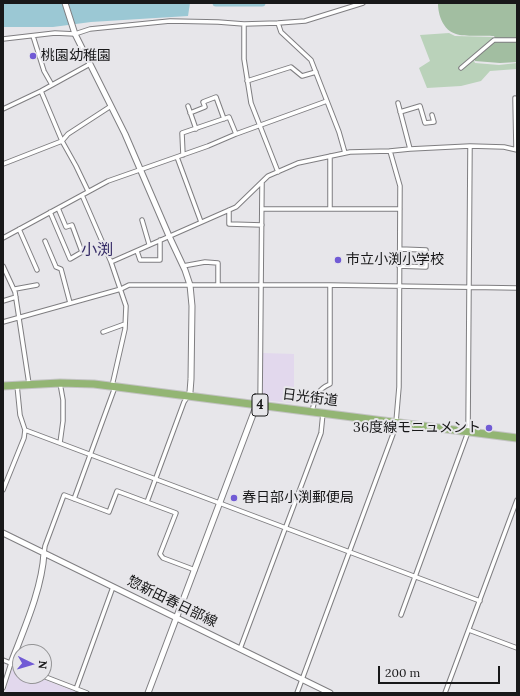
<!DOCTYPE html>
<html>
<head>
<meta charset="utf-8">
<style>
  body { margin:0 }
  #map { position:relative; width:520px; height:696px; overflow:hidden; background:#e7e6ea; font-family:Lora,serif }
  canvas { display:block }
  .frame { position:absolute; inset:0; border:4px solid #181819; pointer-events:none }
  .north { position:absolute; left:12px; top:644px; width:40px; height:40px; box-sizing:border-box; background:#e7e6ea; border:1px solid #949496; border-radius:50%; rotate:95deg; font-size:11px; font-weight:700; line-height:16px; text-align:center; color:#181819 }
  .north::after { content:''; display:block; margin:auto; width:14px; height:18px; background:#715bd5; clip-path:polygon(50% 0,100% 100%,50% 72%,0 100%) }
  .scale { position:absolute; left:378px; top:666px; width:122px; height:18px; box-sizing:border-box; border:2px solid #181819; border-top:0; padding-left:5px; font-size:12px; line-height:14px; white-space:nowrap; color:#181819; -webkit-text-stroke:3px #e7e6ea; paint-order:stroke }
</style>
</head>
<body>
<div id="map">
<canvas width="520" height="696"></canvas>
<div class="frame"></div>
<div class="north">N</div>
<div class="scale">200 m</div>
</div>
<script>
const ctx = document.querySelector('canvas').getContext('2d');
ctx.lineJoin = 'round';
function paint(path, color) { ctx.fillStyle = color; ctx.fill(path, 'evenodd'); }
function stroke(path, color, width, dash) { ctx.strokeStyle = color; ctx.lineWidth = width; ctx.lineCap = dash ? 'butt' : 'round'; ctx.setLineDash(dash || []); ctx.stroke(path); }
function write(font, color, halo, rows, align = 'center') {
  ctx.font = font + ' Lora,"Noto Sans JP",serif'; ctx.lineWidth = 4; ctx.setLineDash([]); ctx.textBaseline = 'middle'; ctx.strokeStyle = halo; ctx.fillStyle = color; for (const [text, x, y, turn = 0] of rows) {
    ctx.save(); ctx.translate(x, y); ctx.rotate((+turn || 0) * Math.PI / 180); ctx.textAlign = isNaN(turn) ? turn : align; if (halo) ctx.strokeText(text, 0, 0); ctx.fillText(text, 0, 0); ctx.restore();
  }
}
paint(new Path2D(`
  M263 353 294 354V387L291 403 262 400Z
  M12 669 20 671V676H34L80 693H5Z`), '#e2d8ed');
paint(new Path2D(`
  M449 33 455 36 493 37 494 39 472 56 475 63 499 65 517 63V69L490 71 481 81 461 86 427 88 419 68 430 61 420 35Z`), '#bad2ba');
paint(new Path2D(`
  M438 3H517V62L500 63 475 61 473 57 496 40 494 36C484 35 465 37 456 34 443 30 438 15 438 3Z`), '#a2bea1');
paint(new Path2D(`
  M3 3H190L188 16 91 22 53 27H3Z`), '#9bc8d4');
stroke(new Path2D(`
  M216 3H262`), '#9bc8d4', 7);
const street = new Path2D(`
  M278 23 281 32 311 60 339 132 345 153
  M244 24V59L251 103 278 172
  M33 36 44 71 52 85
  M3 39 55 33 75 34 90 29 170 21 218 22 244 24 278 23 305 21 363 3
  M461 68 494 40H517
  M247 81 291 67 302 76 316 72
  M41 91 62 141 76 166 88 191
  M398 103 410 149
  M188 106 196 129
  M3 109 41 91 90 64
  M400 112 420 106 425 123 434 122 432 115
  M190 113 205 107 203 102 216 97 224 119
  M516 149 515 98 517 99
  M183 155 182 133 229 117 236 134
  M177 157 201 222
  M3 164 62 141 68 134 111 106
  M82 195 111 262 126 306 125 329 112 386
  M330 208V156
  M262 209H400
  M229 210V224L262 225
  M50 212 70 259 82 252 72 225 66 227 58 208
  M142 220 149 244
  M19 229 37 270
  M3 238 108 181 208 146 236 134 327 101
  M45 241 56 267 61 269 70 303
  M137 251 140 260H160V240
  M111 262 236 207 268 176 298 163 350 152 390 151 410 149 470 146 504 147 517 150
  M3 266 15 292 29 384
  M183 266 205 262 218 263V285
  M399 266 426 267V250L400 249
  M15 289 37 285
  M3 301 16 297
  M3 322 121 289 129 285H330L517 288
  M103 332 125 324
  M60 383 63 400V421L60 443
  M260 405 262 183
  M312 412C315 398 316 390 330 384V285
  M25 430 480 601
  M3 490 24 438 25 430 20 415 17 385
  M74 499 115 387
  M147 502 184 402 188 396
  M44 553 45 546 64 495 109 512 117 491 176 513 160 554 163 558 195 570
  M401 615 468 432 470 146
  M469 630 517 648
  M240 649 321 433 323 413
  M3 660 20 667
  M43 676 87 693
  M3 688 11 663
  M76 689 113 587
  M297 693 396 426V422L399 387 400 186 390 151
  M445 693 517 500`);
const secondary = new Path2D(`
  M65 3 75 34 125 134 169 236 185 270 190 285 192 306 191 379 190 392 188 396
  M3 533 330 693
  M11 663C24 629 42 589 44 553
  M148 693 257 404`);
const highway = new Path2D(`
  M3 386 60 383 94 384 517 438`);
stroke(street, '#7f7e81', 5.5);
stroke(secondary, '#7f7e81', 7);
stroke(highway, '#c3c3c3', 9);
stroke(street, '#fff', 3.5);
stroke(secondary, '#fff', 5);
stroke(highway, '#93b574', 7);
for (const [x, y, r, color] of [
  [33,56,4,"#715bd5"],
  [338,260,4,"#715bd5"],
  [489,428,4,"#715bd5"],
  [234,498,4,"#715bd5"]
]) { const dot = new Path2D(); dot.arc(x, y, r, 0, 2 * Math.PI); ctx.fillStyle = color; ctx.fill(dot); stroke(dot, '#e7e6ea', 1.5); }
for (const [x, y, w] of [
  [260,405,16]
]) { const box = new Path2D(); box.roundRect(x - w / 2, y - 11, w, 22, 3); ctx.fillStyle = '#e7e6ea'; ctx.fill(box); stroke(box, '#181819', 1); }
write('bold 13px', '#181819', null, [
  ["4",260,405]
]);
write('14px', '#181819', '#e7e6ea', [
  ["桃園幼稚園",41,56],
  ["市立小渕小学校",346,260],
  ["36度線モニュメント",481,428,"right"],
  ["春日部小渕郵便局",242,498]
], 'left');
write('14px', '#181819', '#e7e6ea', [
  ["日光街道",310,398,7],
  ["惣新田春日部線",172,602,26]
]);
write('16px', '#352c67', '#e7e6ea', [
  ["小渕",97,250]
]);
</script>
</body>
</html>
